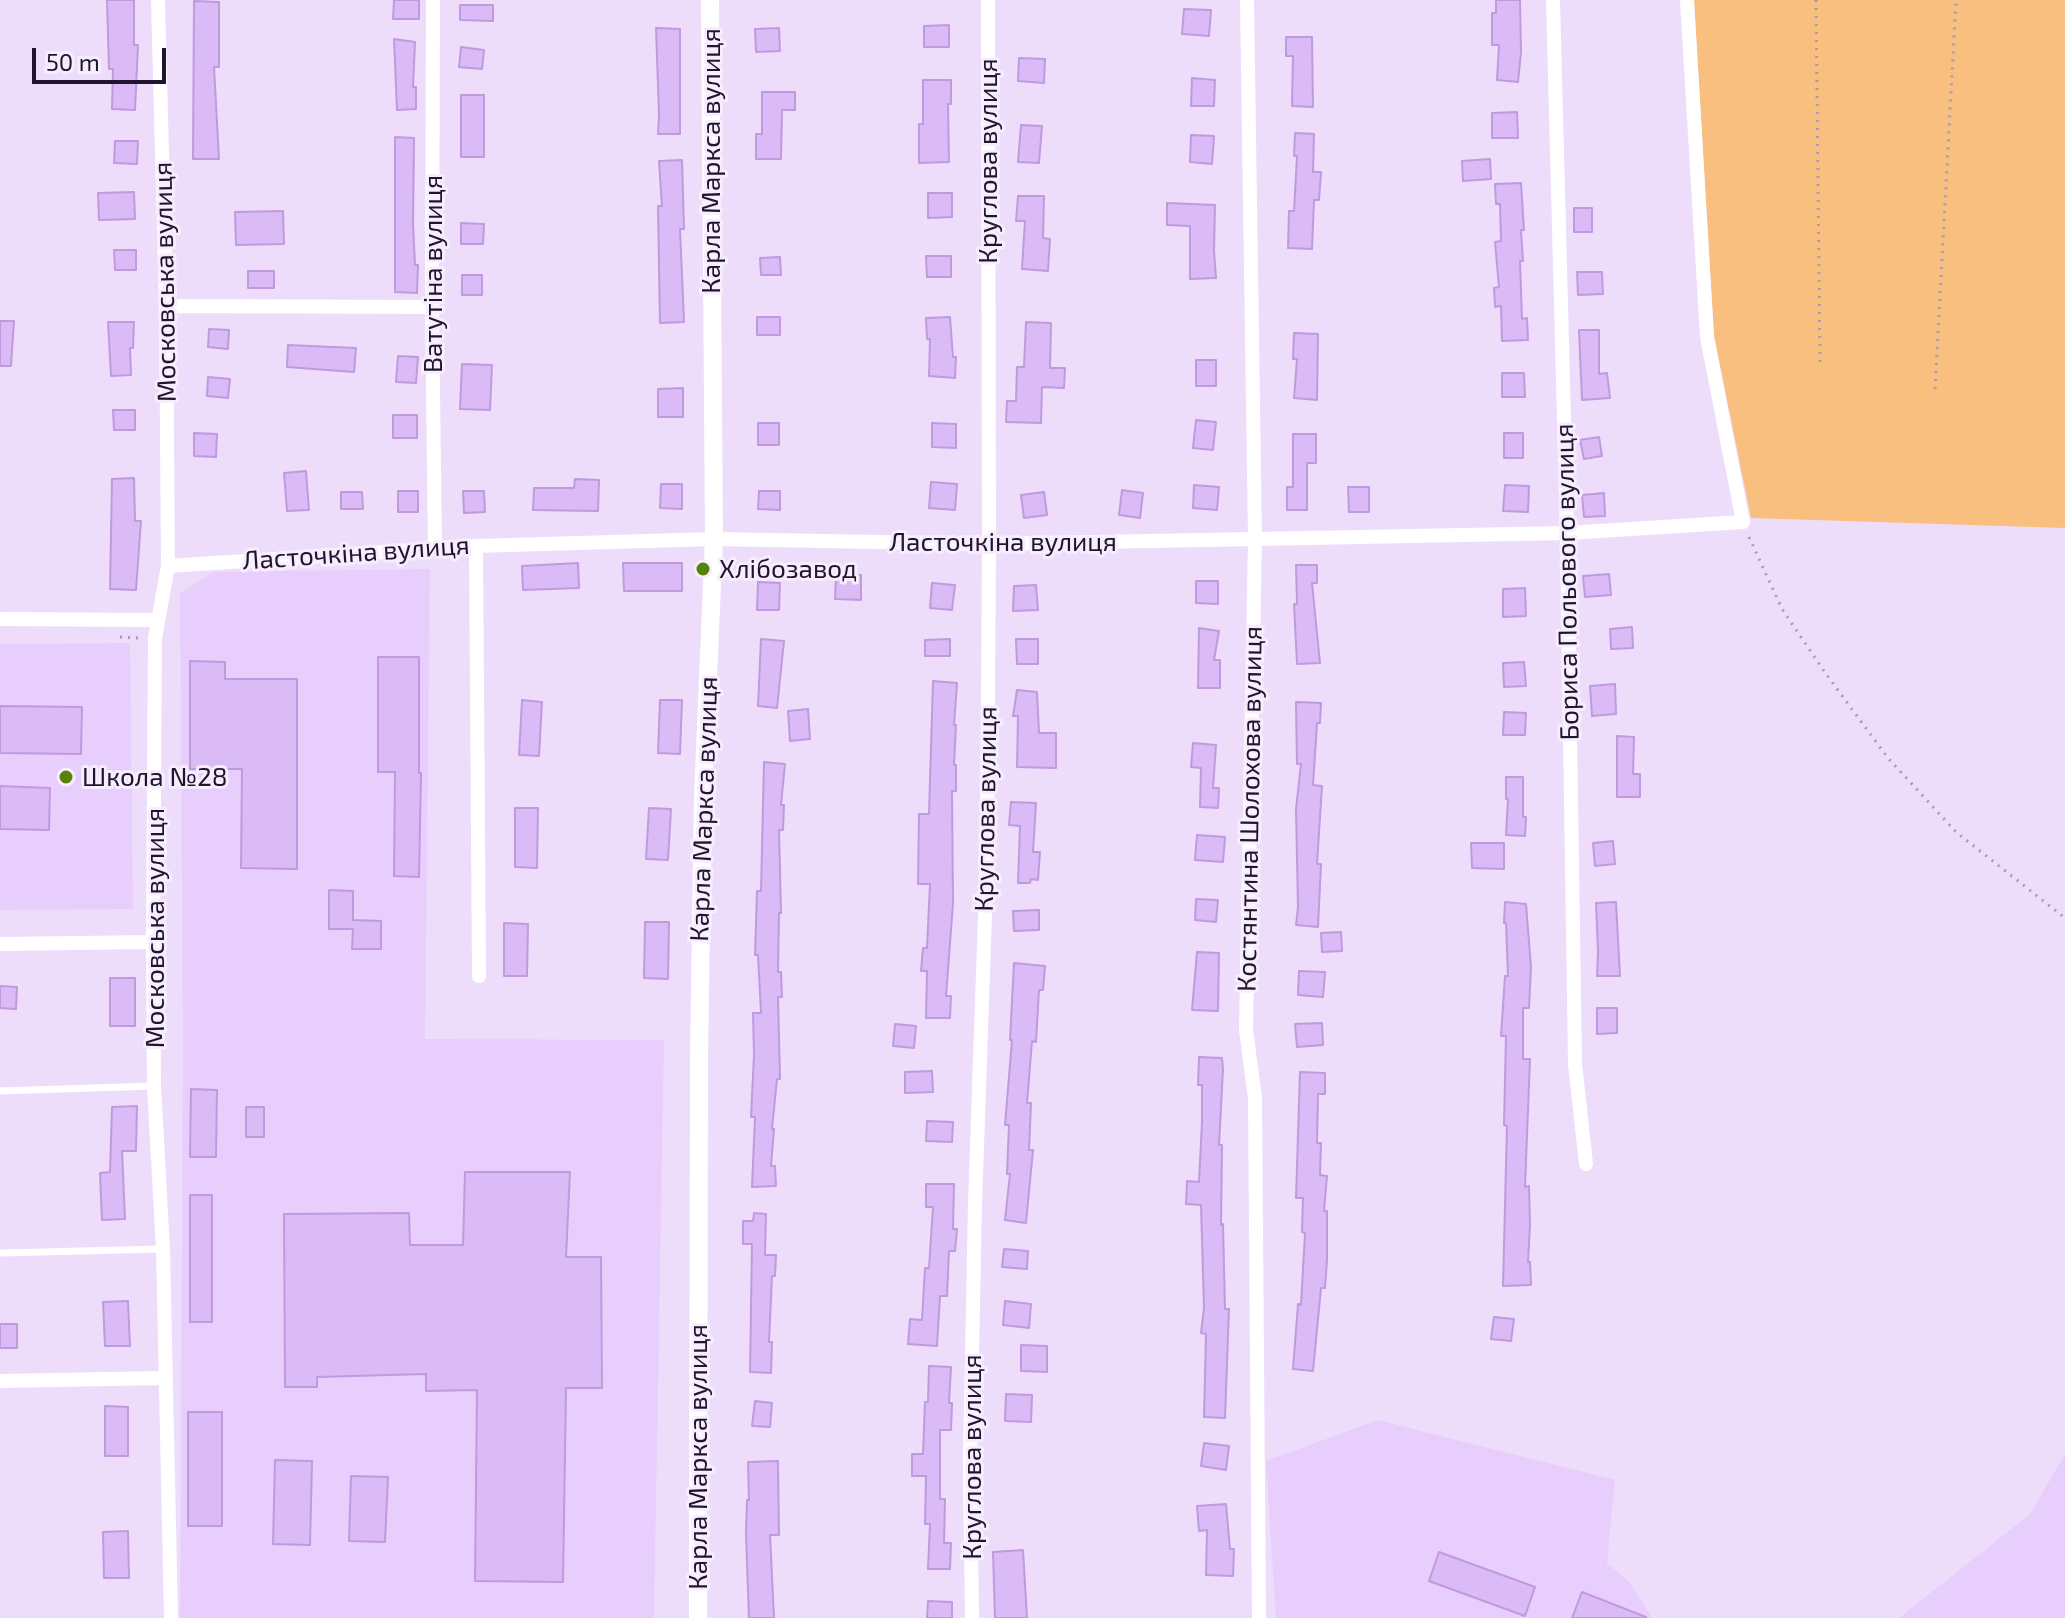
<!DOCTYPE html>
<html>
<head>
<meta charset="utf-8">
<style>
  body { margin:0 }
  #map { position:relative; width:2065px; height:1618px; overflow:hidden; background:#edddfb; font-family:"Exo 2",sans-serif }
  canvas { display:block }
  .scale { position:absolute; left:32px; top:48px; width:134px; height:36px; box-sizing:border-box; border:4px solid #22132e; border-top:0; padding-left:10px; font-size:24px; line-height:28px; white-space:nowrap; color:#22132e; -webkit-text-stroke:6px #f6eefd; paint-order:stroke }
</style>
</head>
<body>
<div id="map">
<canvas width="2065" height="1618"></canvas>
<div class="scale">50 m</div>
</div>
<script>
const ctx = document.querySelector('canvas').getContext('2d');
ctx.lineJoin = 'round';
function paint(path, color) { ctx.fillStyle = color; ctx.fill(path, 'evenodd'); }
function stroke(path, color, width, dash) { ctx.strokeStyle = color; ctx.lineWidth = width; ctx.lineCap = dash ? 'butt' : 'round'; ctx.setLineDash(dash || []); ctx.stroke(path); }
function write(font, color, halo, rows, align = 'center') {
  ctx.font = font + ' "Exo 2",sans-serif'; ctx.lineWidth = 6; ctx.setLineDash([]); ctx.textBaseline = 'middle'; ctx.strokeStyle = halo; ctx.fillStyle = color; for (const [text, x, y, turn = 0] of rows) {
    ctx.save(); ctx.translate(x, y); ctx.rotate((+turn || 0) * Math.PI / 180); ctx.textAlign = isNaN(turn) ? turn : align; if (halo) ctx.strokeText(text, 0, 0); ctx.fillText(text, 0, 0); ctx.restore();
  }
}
paint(new Path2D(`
  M430 569 425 1039 664 1040 654 1618H180L183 1042 180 593 213 572Z
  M130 643 133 909 0 910V644Z
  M1378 1420 1615 1480 1607 1563 1630 1583 1652 1618H1276L1266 1461Z
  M2065 1454V1618H1899L2030 1514Z`), '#e8cefd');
paint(new Path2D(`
  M1694 0H2065V528L1751 518 1714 336Z`), '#f8bf7f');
const building = new Path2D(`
  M107 0H134V45H138L135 110 112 109 113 69H109Z
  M394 0H419V19H393Z
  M1496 0H1520L1521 52 1518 82 1497 80 1499 45H1492V13H1496Z
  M194 1 219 2V67H214L219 159H193Z
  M460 5H493V21L460 20Z
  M1184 9 1211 10 1209 36 1182 34Z
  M949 25V47H924V26Z
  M656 28 680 29V134H658L659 114Z
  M779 28 780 51 756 52 755 29Z
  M1286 37H1312L1313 107 1292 106 1293 56H1286Z
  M394 39 415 42 413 87H416V109L397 110Z
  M461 47 484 50 482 69 459 67Z
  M1019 58 1045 59 1044 83 1018 81Z
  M1192 78 1215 80 1214 106H1191Z
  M923 80H951V104H948L949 162 919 163V124H923Z
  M762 92H795V110H782L781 159H756V134H762Z
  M461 95H484V157H461Z
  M1517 112 1518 138H1492V113Z
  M1021 125 1042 126 1039 163 1018 162Z
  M1295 133 1314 134 1313 172H1321L1319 200H1314L1312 249 1288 248 1289 211H1294L1297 156H1294Z
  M1191 135 1214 136 1212 164 1190 162Z
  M395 137 414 138 413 224 415 265H418L417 293 395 292Z
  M115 141H138L137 164 114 163Z
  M1490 159 1491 179 1463 181 1462 161Z
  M682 160 684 229H680L684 322 660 323 658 206H662L659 161Z
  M1521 183 1524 230H1521L1523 261H1520L1522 319 1527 318 1528 340 1502 341 1501 306 1495 307 1494 288 1499 287 1495 242 1501 241 1500 204H1496L1495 184Z
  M134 192 135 219 99 220 98 193Z
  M928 193H952V217L928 218Z
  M1018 196H1044L1043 238 1050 239 1048 271 1022 269 1025 221H1016Z
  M1167 203 1215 205 1214 251 1216 278 1190 279V226L1167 225Z
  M1574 208H1592V232H1574Z
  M283 211 284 244 236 245 235 212Z
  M461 223 484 224 483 244H461Z
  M114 250H136V270H115Z
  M926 256H951V277H927Z
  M780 257 781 275H761L760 258Z
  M248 271H274V288H248Z
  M1577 272H1602L1603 294 1578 295Z
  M462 275H482V295H462Z
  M757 317H780V335H757Z
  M950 317 953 357H956L955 378 929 376 930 339H927L926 318Z
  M0 321H14L11 366H0Z
  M108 322H134L133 348H130L131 375 111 376Z
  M1026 322 1051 323 1050 368H1065L1064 388 1042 387 1041 423 1006 422 1007 401H1016L1017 367H1024Z
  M209 329 229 330 228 349 208 347Z
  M1579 330H1599V374L1607 373 1610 398 1582 400Z
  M1294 333 1318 334 1317 400 1294 398 1297 359H1293Z
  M288 345 356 348 354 372 287 367Z
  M398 356 418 357 416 383 396 382Z
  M1196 360H1216V386H1196Z
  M462 364 492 365 490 410 460 409Z
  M1502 373H1524L1525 397H1502Z
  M208 377 230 379 228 398 207 396Z
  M683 388V417H658V389Z
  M113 410H135V430H114Z
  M393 415H417V438H393Z
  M1196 420 1216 422 1213 450 1193 448Z
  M758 423H779V445H758Z
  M932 423 956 424V448L932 447Z
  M194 433 217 434 216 457 194 456Z
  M1504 433H1523V458H1504Z
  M1293 434H1316V463H1307V510H1287V487H1293Z
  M1599 437 1602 456 1584 459 1580 440Z
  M306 471 309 510 287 511 284 473Z
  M134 478 135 521H141L136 590 110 589 112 479Z
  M575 479 599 480 598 511 533 510 534 488H574Z
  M931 482 957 484 955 510 929 508Z
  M661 484H682V509L660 508Z
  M1194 485 1219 487 1217 510 1193 508Z
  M1505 485 1529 486 1528 512 1503 511Z
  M1348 487H1369V512H1349Z
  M1122 490 1143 493 1140 518 1119 515Z
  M398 491H418V512H398Z
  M463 491H484L485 512 464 513Z
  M759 491H780V510L758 509Z
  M341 492H362L363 509H341Z
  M1044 492 1047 515 1024 518 1021 495Z
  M1604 493 1605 516 1584 517 1582 495Z
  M578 563 579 588 523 590 522 566Z
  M623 563H682V591H624Z
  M1296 565H1317V583H1312L1320 663 1297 664 1294 604H1297Z
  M836 574 861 575V600L835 599Z
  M1609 574 1611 595 1585 597 1583 576Z
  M1196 581H1218V604L1196 603Z
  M758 582 780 583 779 610H757Z
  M932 583 955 585 952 610 930 608Z
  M1036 585 1038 610 1013 611 1014 586Z
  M1525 588 1526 616 1503 617V589Z
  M1632 627 1633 648 1611 649 1610 629Z
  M1199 628 1219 631 1214 660H1220V688H1198Z
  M761 639 784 641 777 708 758 706Z
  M950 639V656H925V640Z
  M1016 639H1038V664H1017Z
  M378 657H419V773H421L419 877 394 876 395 772H378Z
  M190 661 225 662V679H297V869L241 868 242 769H190Z
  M1524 662 1526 686 1504 687 1503 663Z
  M933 681 957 683 954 725H956L954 765H956V791H952L953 904 946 996H951L950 1018H926L927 971H921L923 948H927L930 884H918L919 814H929Z
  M1615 684 1616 714 1592 716 1590 686Z
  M1017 690 1037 692 1039 733H1056V768L1017 767 1018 716H1013Z
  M522 700 542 702 539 756 519 755Z
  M660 700H682L680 754 658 753Z
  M1296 702 1321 703 1320 723H1317L1313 785 1322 786 1317 864H1321L1318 927 1296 925 1298 907 1296 809 1301 764H1297Z
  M0 706 82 707 81 754 0 753Z
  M808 709 810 739 790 741 788 711Z
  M1504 712 1526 713 1525 735H1503Z
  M1617 736 1634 737 1633 774H1640V797H1617Z
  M1193 743 1216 745 1213 788H1219L1218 808 1200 807 1201 768 1191 767Z
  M764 762 785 764 781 805H784L783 830H779L781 913H779L778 972H781L782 997H778L780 1079H777L772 1129H774L771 1166H775L776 1186 752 1187 755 1117H751L754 1055 753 1013H761L758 955H755L757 891H761Z
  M1506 777H1523V817H1526L1525 836 1506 835 1508 799H1506Z
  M0 786 50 788 49 830 0 829Z
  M1011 802 1036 803 1033 852H1040L1038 880 1031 879 1030 883H1018L1020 826 1009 825Z
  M515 808H538L537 868 515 867Z
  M649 808 671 809 668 860 646 859Z
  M1197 835 1225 837 1223 862 1195 860Z
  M1613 841 1615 864 1595 866 1593 843Z
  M1471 843H1504V869L1472 868Z
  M329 890 353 891V920L381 921V949H352L353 929H329Z
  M1196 899 1218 900 1216 922 1195 920Z
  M1505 902 1526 904 1531 967 1529 1008H1523V1059H1530L1525 1187 1529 1186 1530 1225 1528 1262H1530L1531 1285 1503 1286 1507 1126 1504 1125 1506 1036H1501L1505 976H1508L1506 923H1504Z
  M1616 902 1620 976H1597L1598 951 1596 903Z
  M1039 910V930L1014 931 1013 911Z
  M645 922H669L668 979 644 978Z
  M504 923 528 924 527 976H504Z
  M1341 932 1342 951 1322 952 1321 933Z
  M1197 952 1219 953 1218 1011 1192 1010Z
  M1014 963 1045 966 1043 990H1039L1036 1042 1032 1041 1027 1103H1031L1029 1150H1033L1026 1223 1005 1220 1010 1174H1007L1009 1125H1005L1012 1040H1010Z
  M1299 971 1325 972 1323 997 1298 995Z
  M110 978H135V1026H110Z
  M0 986 17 987 16 1009 0 1008Z
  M1597 1008H1617V1033L1597 1034Z
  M1322 1023 1323 1045 1297 1047 1295 1024Z
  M895 1024 916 1026 914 1048 893 1046Z
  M1199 1057 1222 1058 1223 1069 1219 1145H1222L1221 1225 1223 1224 1225 1309H1229L1225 1418 1204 1417 1206 1334 1201 1333 1204 1308 1201 1205 1186 1204 1187 1181 1199 1182 1202 1122V1085H1198Z
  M932 1071 933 1092 905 1093V1072Z
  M1300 1072 1325 1073V1094H1318L1317 1143H1321L1320 1175 1327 1176 1324 1211H1327V1260L1325 1288H1321L1313 1371 1293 1369 1298 1304 1301 1305 1305 1233 1302 1232 1303 1198H1296Z
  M191 1089 217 1090 216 1157H190Z
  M137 1106 136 1151H122L125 1219 102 1220 100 1173 110 1172 112 1107Z
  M246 1107H264V1137H246Z
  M927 1121 953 1122 952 1142 926 1141Z
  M465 1172H570L566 1257H601L602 1388H566L563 1582 475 1581 477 1390 426 1391V1374L317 1377V1387H285L284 1214 409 1213 410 1245H463Z
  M926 1184H954L953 1229H957L955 1251H949L947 1296H940L937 1346 908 1344 910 1319 922 1320 925 1268H929L933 1207H926Z
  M190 1195H212V1322H190Z
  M754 1213 766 1214 765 1255H776L775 1276H772L769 1342H772L771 1373 750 1372 752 1244H743V1221H753Z
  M1004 1249 1028 1251 1027 1269 1002 1267Z
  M128 1301 130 1346H105L103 1302Z
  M1005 1301 1031 1304 1029 1328 1003 1325Z
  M1494 1317 1514 1319 1511 1341 1491 1339Z
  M0 1324H17V1348H0Z
  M1021 1345 1047 1346V1372L1021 1371Z
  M929 1366 951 1367 949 1403H952L951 1430H940V1499H945L944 1543H951L950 1569H928L930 1524H925L926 1476H912V1454H923L925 1402H928Z
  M1006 1394 1032 1395 1031 1422 1005 1421Z
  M755 1401 772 1403 770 1427 752 1426Z
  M105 1406 128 1407V1456H105Z
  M188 1412H222V1526H188Z
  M1204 1443 1229 1446 1226 1470 1201 1466Z
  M275 1460 312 1461 310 1545 273 1544Z
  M778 1461 779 1535H770L774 1618H749L746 1534 747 1500H749L748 1462Z
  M351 1476 388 1477 385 1542 349 1541Z
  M1226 1504 1230 1549H1234L1233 1576 1206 1575 1207 1530 1199 1531 1197 1506Z
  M128 1531 129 1578H104L103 1532Z
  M1023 1550 1027 1618H995L993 1552Z
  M1439 1552 1535 1587 1525 1616 1429 1581Z
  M1582 1592 1646 1617V1618H1572Z
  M928 1601 952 1602V1618H927Z`);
paint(building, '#dbbbf5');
stroke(building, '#c099df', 2);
stroke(new Path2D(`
  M1816 0 1820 362
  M1935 389 1956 0
  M1749 537 1782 609 1826 674 1888 758 1956 832 2065 918
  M120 637 140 638`), '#a899b6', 3, [2, 6]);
stroke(new Path2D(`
  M0 1091 154 1086
  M0 1253 163 1249`), '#fff', 7);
stroke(new Path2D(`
  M158 0 166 306 168 566 155 638 153 942 154 1086 163 1249 171 1618
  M433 0 432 307 435 549
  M1247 0 1255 539 1246 1030 1255 1098 1259 1618
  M1553 0 1567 533 1575 1064 1586 1164
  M166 306 432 307
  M476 546 479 976
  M168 566 476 546 714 539 989 544 1255 539 1567 533 1743 522 1707 337 1687 0
  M0 619 156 620
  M0 944 153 942
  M0 1381 164 1378
  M972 1618 970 1459 975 1203 987 859 989 544 988 0`), '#fff', 14);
stroke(new Path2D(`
  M698 1618 699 1056 703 795 714 539 710 0`), '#fff', 18);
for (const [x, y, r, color] of [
  [703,569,8,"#56810a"],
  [66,777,8,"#56810a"]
]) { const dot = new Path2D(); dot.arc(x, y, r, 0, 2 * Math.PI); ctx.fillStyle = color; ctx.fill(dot); stroke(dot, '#f6eefd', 3); }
write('26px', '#22132e', '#f6eefd', [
  ["Карла Маркса вулиця",711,161,-90],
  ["Круглова вулиця",988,161,-90],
  ["Ватутіна вулиця",433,274,-90],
  ["Московська вулиця",165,282,-91],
  ["Ласточкіна вулиця",1003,542],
  ["Ласточкіна вулиця",356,553,-4],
  ["Бориса Польового вулиця",1567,582,-91],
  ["Карла Маркса вулиця",704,809,-88],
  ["Круглова вулиця",986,809,-89],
  ["Костянтина Шолохова вулиця",1250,809,-89],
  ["Московська вулиця",155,928,-90],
  ["Карла Маркса вулиця",698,1457,-90],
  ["Круглова вулиця",972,1457,-90]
]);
write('26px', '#22132e', '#f6eefd', [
  ["Хлібозавод",719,569],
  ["Школа №28",82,777]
], 'left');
</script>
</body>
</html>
